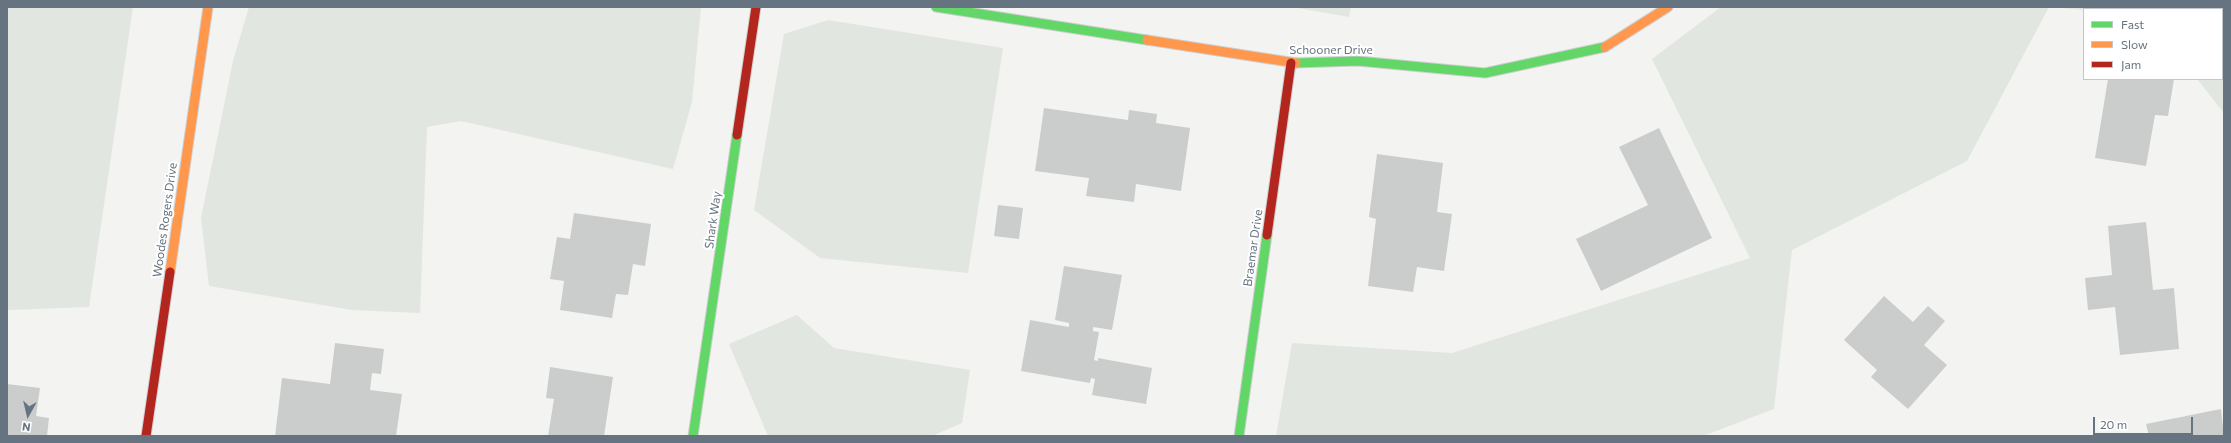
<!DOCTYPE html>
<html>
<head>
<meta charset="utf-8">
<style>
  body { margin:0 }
  #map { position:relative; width:2231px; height:443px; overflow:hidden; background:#f3f3f2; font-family:Commissioner,sans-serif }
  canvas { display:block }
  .frame { position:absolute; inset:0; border:8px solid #657480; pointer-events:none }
  .legend { position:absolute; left:2083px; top:8px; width:140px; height:72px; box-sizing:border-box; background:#fff; border:1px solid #c1c7cc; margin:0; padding:5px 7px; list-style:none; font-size:12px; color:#657480 }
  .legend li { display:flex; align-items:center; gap:8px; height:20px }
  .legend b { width:20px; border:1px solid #c1c7cc }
  .north { position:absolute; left:8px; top:395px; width:40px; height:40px; -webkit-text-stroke:3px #fff; paint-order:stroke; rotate:188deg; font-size:11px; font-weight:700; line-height:16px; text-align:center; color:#657480 }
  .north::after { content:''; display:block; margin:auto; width:14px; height:18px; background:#657480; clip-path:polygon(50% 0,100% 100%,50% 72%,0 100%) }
  .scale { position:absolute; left:2093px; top:417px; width:100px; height:18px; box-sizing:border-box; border:2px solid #657480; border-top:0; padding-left:5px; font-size:12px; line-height:14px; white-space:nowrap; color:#657480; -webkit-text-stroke:3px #fff; paint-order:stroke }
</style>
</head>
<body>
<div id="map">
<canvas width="2231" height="443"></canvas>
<div class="frame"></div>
<ul class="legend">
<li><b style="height:5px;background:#63d668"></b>Fast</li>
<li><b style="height:5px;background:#ff974d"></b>Slow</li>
<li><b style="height:5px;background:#b3261e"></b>Jam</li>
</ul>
<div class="north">N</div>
<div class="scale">20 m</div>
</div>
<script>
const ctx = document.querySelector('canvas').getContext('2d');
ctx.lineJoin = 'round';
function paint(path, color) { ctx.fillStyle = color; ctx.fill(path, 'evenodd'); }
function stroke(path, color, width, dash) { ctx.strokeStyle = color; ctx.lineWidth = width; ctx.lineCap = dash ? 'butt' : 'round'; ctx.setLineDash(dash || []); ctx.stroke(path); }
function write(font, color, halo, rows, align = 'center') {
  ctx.font = font + ' Commissioner,sans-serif'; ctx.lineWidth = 4; ctx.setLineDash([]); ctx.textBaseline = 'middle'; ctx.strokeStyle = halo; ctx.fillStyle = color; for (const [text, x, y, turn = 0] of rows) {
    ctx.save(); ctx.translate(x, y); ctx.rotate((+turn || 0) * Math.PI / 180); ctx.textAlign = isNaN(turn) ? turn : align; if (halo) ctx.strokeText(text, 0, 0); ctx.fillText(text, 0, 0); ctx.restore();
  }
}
paint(new Path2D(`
  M7 7H133L89 307 7 310Z
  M249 7H701L692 102 673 169 461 121 427 127 420 313 352 310 209 286 201 218 233 61Z
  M1292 7H1351L1349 17Z
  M1721 7H2224V113L2197 79H2222V9L2084 10 2049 7 1967 161 1792 250 1774 409 1703 436H1276L1292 343 1452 353 1750 258 1652 59Z
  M828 20 1003 48 968 273 820 258 754 210 784 34Z
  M797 315 834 348 970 370 962 423 932 436H768L729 344Z`), '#e2e6e0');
paint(new Path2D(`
  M2108 79H2174L2168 116 2155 115 2146 166 2095 158Z
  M1044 108 1128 120 1129 110 1157 114 1156 123 1190 128 1181 191 1136 184 1134 202 1086 196 1089 178 1035 171Z
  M1659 128 1712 238 1601 291 1576 239 1648 205 1619 147Z
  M1377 154 1443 163 1437 212 1452 214 1444 271 1417 267 1413 292 1368 286 1376 219 1369 217Z
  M998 205 1023 208 1019 239 994 236Z
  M574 213 651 224 645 266 633 264 628 295 616 294 612 318 560 310 564 281 550 279 557 237 570 239Z
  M2146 222 2153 290 2174 288 2179 349 2120 355 2115 307 2088 310 2085 278 2112 275 2108 226Z
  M1064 266 1122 275 1112 330 1093 327V331L1099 332 1094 360 1098 361V358L1152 368 1146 404 1092 395 1095 379 1091 378 1090 383 1021 371 1030 320 1069 327V323L1055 320Z
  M1884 296 1913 322 1928 306 1945 321 1924 345 1947 365 1908 409 1871 377 1877 370 1844 340Z
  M335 343 384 349 381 374 372 373 370 390 402 394 396 436H275L282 378 330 384Z
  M550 367 613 377 604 436H548L554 399 546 398Z
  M7 384 40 388 36 416 49 418 47 436H7Z
  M2221 409 2224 436H2149L2146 424Z`), '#cbcdcd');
const fast = new Path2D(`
  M936 7 1147 40
  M1296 63 1358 61 1485 73 1605 47
  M693 436 737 135
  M1239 436 1267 235`);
const slow = new Path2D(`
  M1147 40 1296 63
  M1605 47 1668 7
  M170 272 208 7`);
const jam = new Path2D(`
  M737 135 756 7
  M1267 235 1291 63
  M146 436 170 272`);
stroke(fast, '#cfcfd0', 11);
stroke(slow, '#cfcfd0', 11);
stroke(jam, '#cfcfd0', 11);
stroke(fast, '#63d668', 9);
stroke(slow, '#ff974d', 9);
stroke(jam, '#b3261e', 9);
write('12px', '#657480', '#fff', [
  ["Schooner Drive",1331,50],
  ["Woodes Rogers Drive",165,220,-82],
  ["Shark Way",713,220,-82],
  ["Braemar Drive",1253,248,-82]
]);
</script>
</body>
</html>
